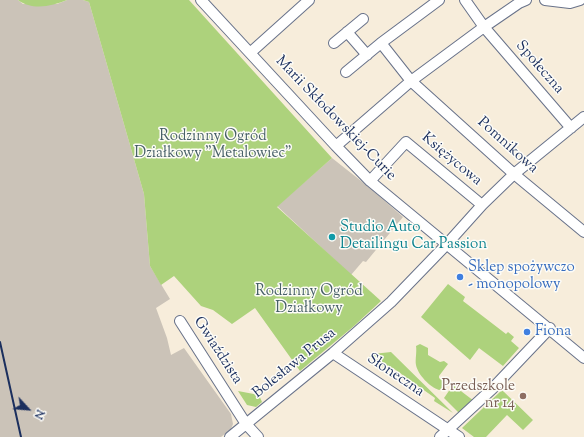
<!DOCTYPE html>
<html>
<head>
<meta charset="utf-8">
<style>
  body { margin:0 }
  #map { position:relative; width:584px; height:437px; overflow:hidden; background:#f7eddb; font-family:"Sorts Mill Goudy",serif }
  canvas { display:block }
  .north { position:absolute; left:8px; top:389px; width:40px; height:40px; -webkit-text-stroke:3px #fdfcf7; paint-order:stroke; rotate:116deg; font-size:11px; font-weight:700; line-height:16px; text-align:center; color:#1b2f5e }
  .north::after { content:''; display:block; margin:auto; width:14px; height:18px; background:#1b2f5e; clip-path:polygon(50% 0,100% 100%,50% 72%,0 100%) }
</style>
</head>
<body>
<div id="map">
<canvas width="584" height="437"></canvas>
<div class="north">N</div>
</div>
<script>
const ctx = document.querySelector('canvas').getContext('2d');
ctx.lineJoin = 'round';
function paint(path, color) { ctx.fillStyle = color; ctx.fill(path, 'evenodd'); }
function stroke(path, color, width, dash) { ctx.strokeStyle = color; ctx.lineWidth = width; ctx.lineCap = dash ? 'butt' : 'round'; ctx.setLineDash(dash || []); ctx.stroke(path); }
function write(font, color, halo, rows, align = 'center') {
  ctx.font = font + ' "Sorts Mill Goudy",serif'; ctx.lineWidth = 3; ctx.setLineDash([]); ctx.textBaseline = 'middle'; ctx.strokeStyle = halo; ctx.fillStyle = color; for (const [text, x, y, turn = 0] of rows) {
    ctx.save(); ctx.translate(x, y); ctx.rotate((+turn || 0) * Math.PI / 180); ctx.textAlign = isNaN(turn) ? turn : align; if (halo) ctx.strokeText(text, 0, 0); ctx.fillText(text, 0, 0); ctx.restore();
  }
}
paint(new Path2D(`
  M0 0H18L23 4H57L67 0H83L89 2 144 194 150 266 170 299 156 308 167 338 171 355 184 348 231 414 233 424 231 429 221 437H0Z
  M332 158 370 188 403 217 366 262 363 261 351 275 277 206Z`), '#cbc3b8');
paint(new Path2D(`
  M18 0H67C52 6 33 11 18 0Z
  M83 0H189L332 158 277 207 381 301 354 326 300 371 255 308 232 324 213 310 201 306 174 276 161 285 150 266 144 194 89 2Z
  M448 284 465 297 463 301 506 334 508 332 514 337 511 341 519 348 503 366 479 348 470 360 421 317Z
  M420 344 428 348V355L440 362 444 361 448 364 439 376V378L446 384 442 389 439 390C430 387 418 375 416 365 415 360 417 352 416 346Z
  M391 352 453 413 434 401 435 398 393 368H386L369 357 373 354Z
  M453 385 474 401 460 414 444 398Z
  M502 390 533 420 523 430 507 415 486 437H474L462 428Z
  M238 391 259 395 262 402 256 407 247 405Z`), '#add27c');
const minor = new Path2D(`
  M201 0 336 146 370 181 584 358
  M465 0 484 27 571 128
  M545 0 570 3 580 0
  M347 32 367 55
  M334 43 363 19
  M381 43 411 81 514 174 584 232
  M250 53 309 0
  M346 72 381 43 439 0
  M336 146 411 81 484 27 519 3 526 0
  M370 181 406 142 482 205
  M180 321 246 424 258 437
  M333 353 459 437
  M230 437 333 353 391 302 447 244 482 205 514 174 584 117
  M440 437 492 389 550 328`);
stroke(minor, '#68728a', 12);
stroke(minor, '#fff', 10);
stroke(new Path2D(`
  M0 342 21 437`), '#1b2f5e', 2);
for (const [x, y, r, color] of [
  [332,237,4,"#0f9aa8"],
  [460,277,4,"#3f7fe0"],
  [527,332,4,"#3f7fe0"],
  [523,396,4,"#8d6e63"]
]) { const dot = new Path2D(); dot.arc(x, y, r, 0, 2 * Math.PI); ctx.fillStyle = color; ctx.fill(dot); stroke(dot, '#fdfcf7', 1.5); }
write('15px', '#1b2f5e', '#fdfcf7', [
  ["Społeczna",539,68,49],
  ["Marii Skłodowskiej-Curie",335,119,46],
  ["Pomnikowa",507,146,42],
  ["Księżycowa",451,160,40],
  ["Gwiaździsta",217,351,57],
  ["Bolesława Prusa",295,364,-39],
  ["Słoneczna",395,376,34]
]);
write('15px', '#476067', '#fdfcf7', [
  ["Rodzinny Ogród",213,137],
  ["Działkowy \"Metalowiec\"",213,154],
  ["Rodzinny Ogród",309,292],
  ["Działkowy",309,309]
]);
write('15px', '#0d838f', '#fdfcf7', [
  ["Studio Auto",340,228],
  ["Detailingu Car Passion",340,245]
], 'left');
write('15px', '#366cbe', '#fdfcf7', [
  ["Sklep spożywczo",468,268],
  ["- monopolowy",468,285],
  ["Fiona",535,332]
], 'left');
write('15px', '#785e54', '#fdfcf7', [
  ["Przedszkole",515,387],
  ["nr 14",515,404]
], 'right');
</script>
</body>
</html>
